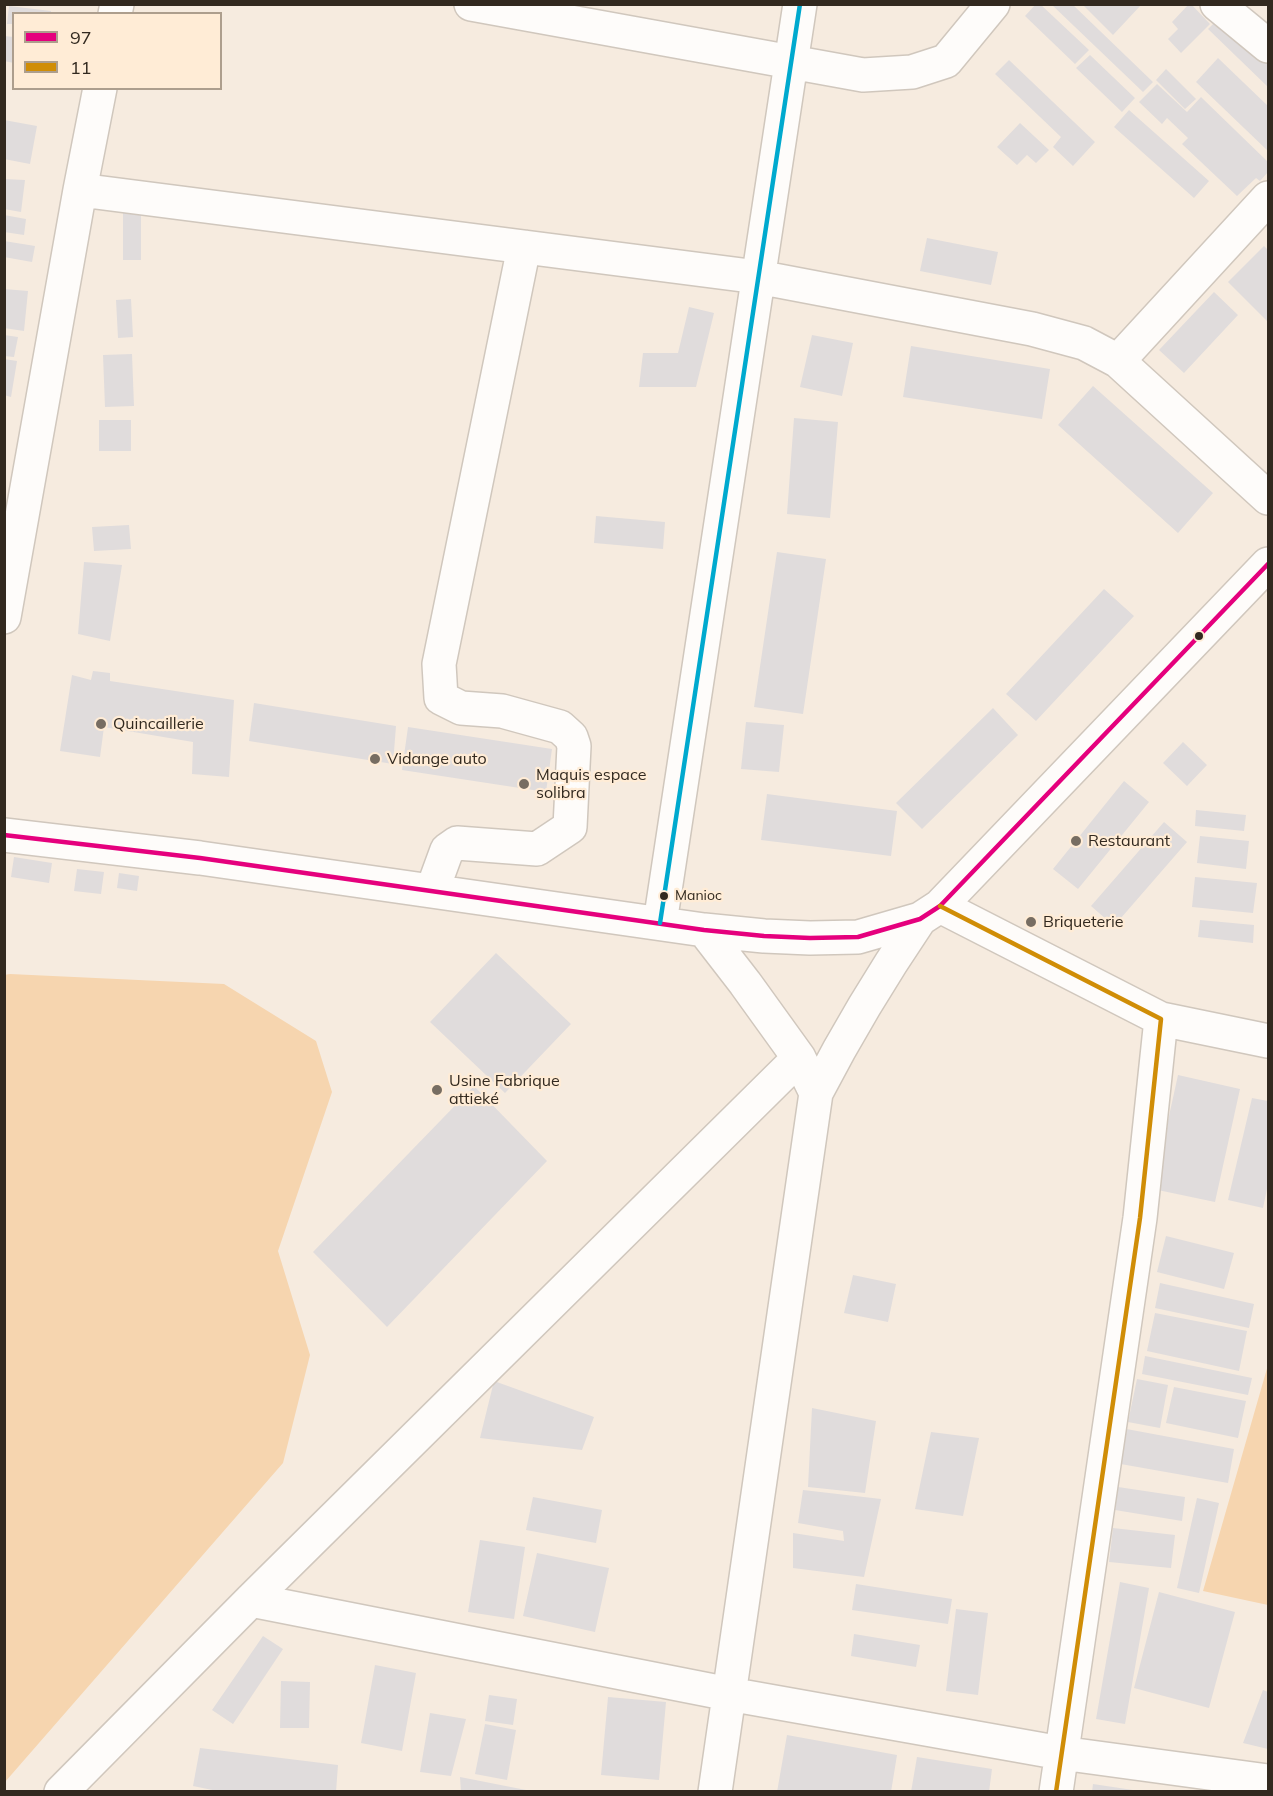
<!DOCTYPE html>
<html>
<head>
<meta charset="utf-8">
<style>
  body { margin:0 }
  #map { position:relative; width:1273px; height:1796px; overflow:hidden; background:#f6ebdf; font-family:Mulish,sans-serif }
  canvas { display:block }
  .frame { position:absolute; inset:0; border:6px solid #32291f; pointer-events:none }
  .legend { position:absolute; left:12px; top:12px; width:210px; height:78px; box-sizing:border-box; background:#ffecd6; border:2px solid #ad9e8d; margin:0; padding:8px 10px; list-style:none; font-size:18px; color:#32291f }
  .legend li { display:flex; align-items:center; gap:12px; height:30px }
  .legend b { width:30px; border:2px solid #ad9e8d }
</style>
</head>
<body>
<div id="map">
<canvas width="1273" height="1796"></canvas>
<div class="frame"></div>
<ul class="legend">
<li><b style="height:8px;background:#e5007d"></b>97</li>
<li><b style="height:8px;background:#d08d06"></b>11</li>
</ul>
</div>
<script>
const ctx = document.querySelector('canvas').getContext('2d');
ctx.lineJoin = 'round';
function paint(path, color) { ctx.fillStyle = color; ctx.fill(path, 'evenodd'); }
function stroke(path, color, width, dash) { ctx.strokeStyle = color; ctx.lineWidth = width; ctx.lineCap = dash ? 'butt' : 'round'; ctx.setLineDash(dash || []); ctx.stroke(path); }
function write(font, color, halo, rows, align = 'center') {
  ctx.font = font + ' Mulish,sans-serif'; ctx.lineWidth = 4.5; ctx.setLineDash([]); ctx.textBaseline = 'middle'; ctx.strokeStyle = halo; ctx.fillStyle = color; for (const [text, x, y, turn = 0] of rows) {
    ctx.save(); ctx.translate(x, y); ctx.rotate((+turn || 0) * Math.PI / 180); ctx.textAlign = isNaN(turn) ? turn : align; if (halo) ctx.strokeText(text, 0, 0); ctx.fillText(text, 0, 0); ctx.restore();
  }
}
paint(new Path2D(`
  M10 974 224 984 316 1041 332 1092 278 1251 310 1355 283 1463 5 1782 4 975Z
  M1268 1365V1605L1203 1591Z`), '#f6d5af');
paint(new Path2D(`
  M1036 4H1040L1089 50 1075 64 1025 16Z
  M1051 4H1072L1153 82 1143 92Z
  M1082 4H1142L1113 35Z
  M1189 4H1191L1210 24 1181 53 1168 39 1178 29 1172 22Z
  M9 6 51 11V14H14V24H7Z
  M1220 17 1268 64V87L1208 29Z
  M4 36 14 37V63L4 61Z
  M1090 55 1135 98 1122 112 1076 68Z
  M1218 58 1268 106V151L1196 82Z
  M1009 60 1095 142 1073 166 1053 147 1061 137 995 74Z
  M1166 69 1196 99 1185 109 1156 80Z
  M1157 84 1187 112 1201 97 1268 162V172L1260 181 1256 178 1237 196 1182 144 1188 138 1167 118 1162 124 1139 102Z
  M1129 110 1209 181 1194 198 1114 127Z
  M4 120 37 126 30 164 4 159Z
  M1020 123 1049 150 1036 163 1027 155 1017 165 997 147Z
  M4 179 25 180 21 212 4 209Z
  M123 208H141V260H123Z
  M4 215 26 219 24 235 4 232Z
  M927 238 998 252 991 285 920 271Z
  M4 241 35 246 32 262 4 257Z
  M1264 246 1268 250V322L1228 282Z
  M4 289 28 291 24 331 4 328Z
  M1214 292 1238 315 1184 373 1159 350Z
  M131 299 133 337 118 338 116 300Z
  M689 307 714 313 696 387H639L643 353H678Z
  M4 335 18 337 14 357 4 356Z
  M812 335 853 343 842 396 800 387Z
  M911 346 1050 369 1042 419 903 397Z
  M132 354 134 406 105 407 103 355Z
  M4 359 17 361 11 397 4 395Z
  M1093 386 1213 493 1178 533 1058 425Z
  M794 418 838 422 830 518 787 514Z
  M99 420H131V451H99Z
  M596 516 665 522 663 549 594 543Z
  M129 525 131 549 94 551 92 527Z
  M777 552 826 559 803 714 754 707Z
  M84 562 122 565 110 641 78 634Z
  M1104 589 1134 616 1036 721 1006 694Z
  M93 671 110 673V681L234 700 229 777 192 774 193 742 104 727 100 757 60 751 72 675 91 680Z
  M254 703 396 726 393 764 249 741Z
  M993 708 1018 735 922 829 896 803Z
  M746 722 784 725 779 772 741 769Z
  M408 727 552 749 546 792 402 770Z
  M1183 742 1207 765 1187 786 1163 763Z
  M1124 781 1149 802 1078 889 1053 869Z
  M767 794 897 811 891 856 761 840Z
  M1196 810 1246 815 1244 831 1195 826Z
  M1164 822 1187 842 1114 926 1091 906Z
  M1200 836 1249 841 1246 869 1197 863Z
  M14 857 52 863 49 883 11 877Z
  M77 869 104 872 101 894 74 891Z
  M119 873 139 876 137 891 117 888Z
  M1195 877 1257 883 1253 913 1192 907Z
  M1200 920 1254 925 1253 943 1198 937Z
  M496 953 571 1024 505 1093 430 1022Z
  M1178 1075 1240 1089 1215 1202 1153 1189Z
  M474 1086 547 1161 387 1327 313 1252Z
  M1252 1098 1268 1101V1184L1263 1208 1228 1200Z
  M1166 1236 1234 1253 1224 1289 1157 1272Z
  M853 1275 896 1284 888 1322 844 1313Z
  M1160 1283 1254 1304 1249 1328 1155 1308Z
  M1155 1313 1247 1331 1239 1371 1147 1351Z
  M1145 1356 1252 1378 1248 1395 1142 1374Z
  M1137 1379 1168 1385 1160 1428 1128 1422Z
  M494 1381 594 1417 582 1450 480 1438Z
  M1174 1387 1246 1401 1238 1438 1166 1423Z
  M812 1408 876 1421 865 1493 808 1487Z
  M1121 1428 1234 1449 1228 1483 1115 1463Z
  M931 1432 979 1438 963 1516 915 1509Z
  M1118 1487 1185 1497 1182 1521 1115 1510Z
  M803 1490 881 1499 864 1577 793 1568V1533L844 1541 843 1531 798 1523Z
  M533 1497 602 1510 596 1543 526 1530Z
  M1197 1498 1219 1503 1199 1593 1177 1588Z
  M1113 1528 1175 1535 1171 1568 1109 1562Z
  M480 1540 525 1547 514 1619 468 1612Z
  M537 1553 609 1568 595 1632 523 1616Z
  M1120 1582 1149 1588 1125 1724 1096 1719Z
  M856 1584 952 1599 948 1624 852 1610Z
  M1159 1592 1235 1612 1209 1708 1134 1688Z
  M956 1609 988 1613 978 1695 946 1691Z
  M854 1634 920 1645 916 1667 851 1656Z
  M263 1636 283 1649 233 1724 212 1710Z
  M375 1665 416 1673 402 1751 361 1743Z
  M281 1681 310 1682 309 1728H280Z
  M1263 1690 1268 1692V1749L1243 1743Z
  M489 1695 517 1699 513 1725 485 1721Z
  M608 1697 666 1702 659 1780 601 1775Z
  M430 1713 466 1719 451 1776 420 1772Z
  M485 1724 516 1730 507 1780 475 1774Z
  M787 1735 897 1755 891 1792H777Z
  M200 1748 338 1765 336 1792H222L193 1786Z
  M917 1757 992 1769 989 1792H911Z
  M460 1777 526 1790V1792H461Z
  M1093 1784 1133 1790V1792H1092Z`), '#e0dcdc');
const minor = new Path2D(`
  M471 4 863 75 912 72 946 61 993 4
  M1217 4 1268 46
  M115 14 117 4
  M80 190 758 277 1032 329 1084 343 1118 361 1268 498
  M1118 361 1268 198
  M4 617 80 190 100 88
  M4 835 200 858 704 930 764 936 810 938 858 937 920 919 940 906 1268 564
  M432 891 447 850 457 843 537 849 570 827 574 746 571 737 560 727 502 711 461 708 441 698 439 664 524 247
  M940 906 1161 1019 1140 1218 1056 1792
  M660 923 800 4
  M704 930 745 983 799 1058 816 1093 715 1792
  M1161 1019 1268 1041
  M816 1093C847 1033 882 975 920 919
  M251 1600 729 1694 1061 1753 1268 1781
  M61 1792 251 1600 799 1058`);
stroke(minor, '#d0c7bd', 36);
stroke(minor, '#fefcfa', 33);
stroke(new Path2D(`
  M4 835 200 858 704 930 764 936 810 938 858 937 920 919 940 906 1268 564`), '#e5007d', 4.5);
stroke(new Path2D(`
  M940 906 1161 1019 1140 1218 1056 1792`), '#d08d06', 4.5);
stroke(new Path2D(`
  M660 923 800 4`), '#00a9ce', 4.5);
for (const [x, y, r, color] of [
  [1199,636,5,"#32291f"],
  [101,724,6,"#776d62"],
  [375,759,6,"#776d62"],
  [524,784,6,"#776d62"],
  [1076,841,6,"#776d62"],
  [664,896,5,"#32291f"],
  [1031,922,6,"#776d62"],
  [437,1090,6,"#776d62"]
]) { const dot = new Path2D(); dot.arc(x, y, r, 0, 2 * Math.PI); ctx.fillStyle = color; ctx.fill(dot); stroke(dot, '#ffecd6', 2); }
write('14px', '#32291f', '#ffecd6', [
  ["Manioc",675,896]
], 'left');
write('16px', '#32291f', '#ffecd6', [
  ["Quincaillerie",113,724],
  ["Vidange auto",387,759],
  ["Maquis espace",536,775],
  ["solibra",536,793],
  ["Restaurant",1088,841],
  ["Briqueterie",1043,922],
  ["Usine Fabrique",449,1081],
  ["attieké",449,1099]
], 'left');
</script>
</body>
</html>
